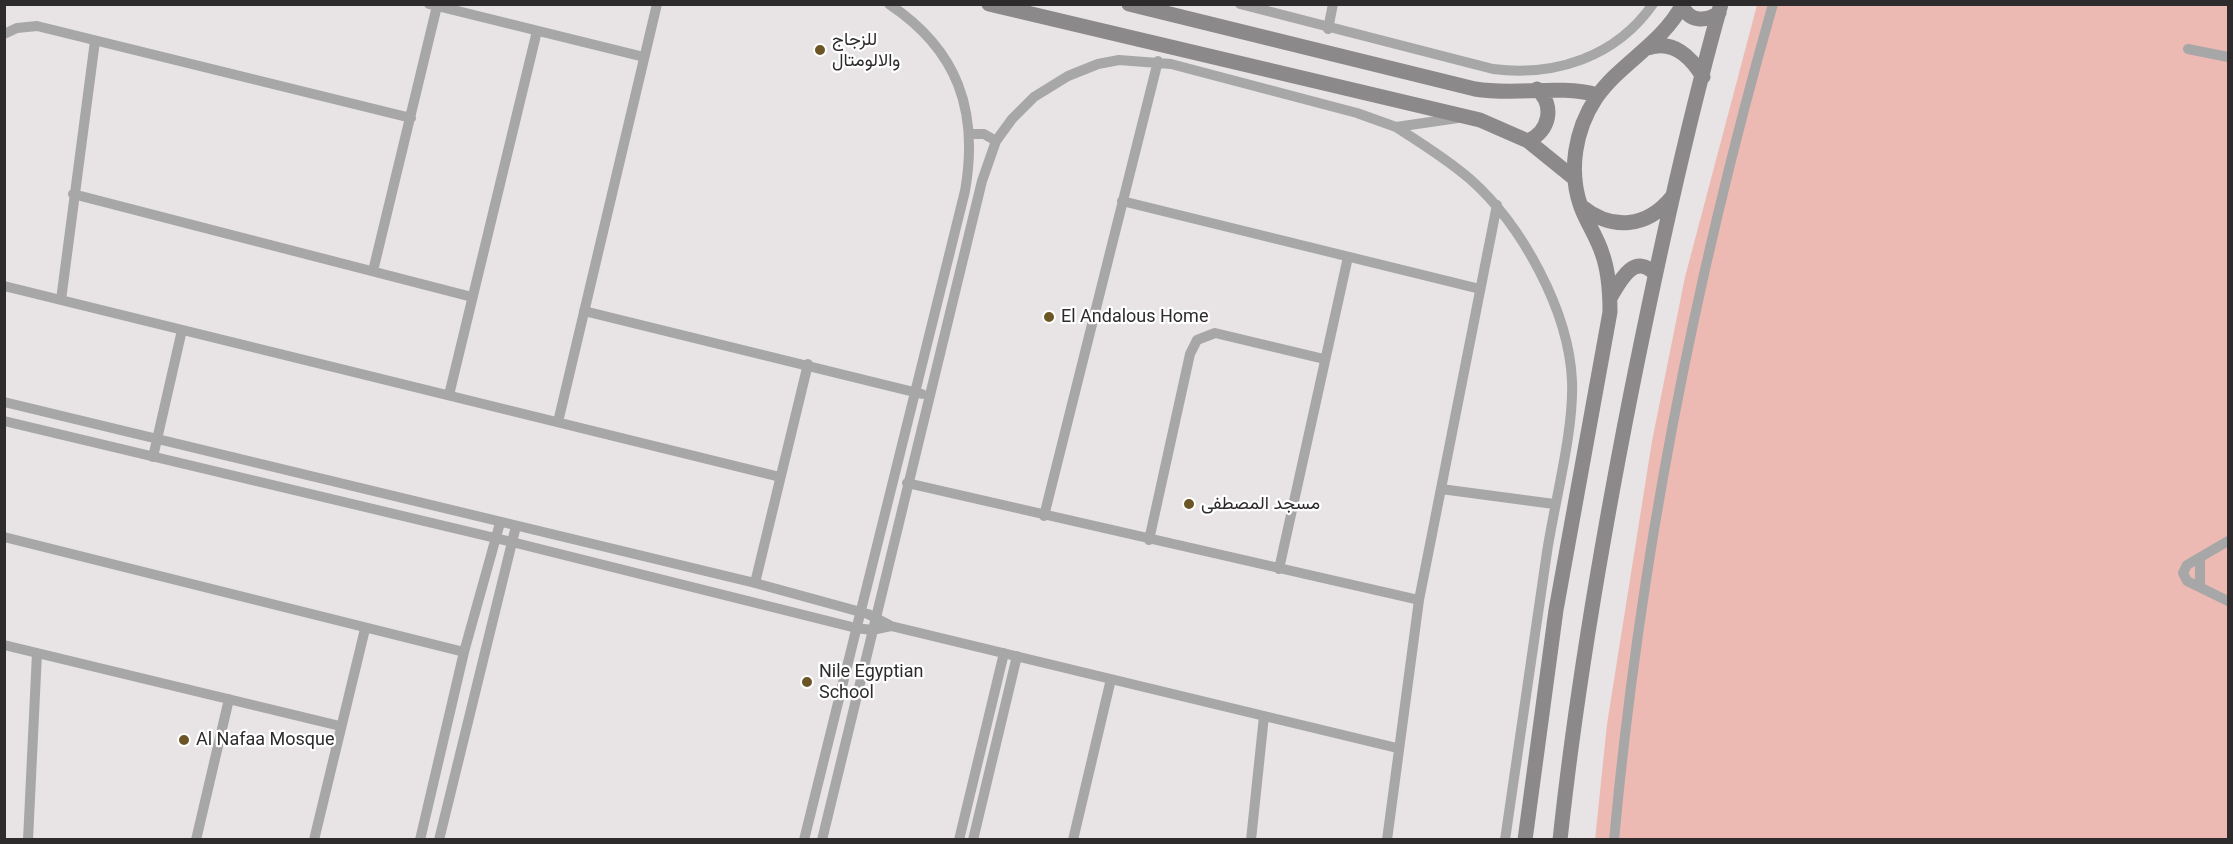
<!DOCTYPE html>
<html>
<head>
<meta charset="utf-8">
<style>
  body { margin:0 }
  #map { position:relative; width:2233px; height:844px; overflow:hidden; background:#e8e4e6; font-family:Roboto,sans-serif }
  canvas { display:block }
  .frame { position:absolute; inset:0; border:6px solid #2d2b2c; pointer-events:none }
</style>
</head>
<body>
<div id="map">
<canvas width="2233" height="844"></canvas>
<div class="frame"></div>
</div>
<script>
const ctx = document.querySelector('canvas').getContext('2d');
ctx.lineJoin = 'round';
function paint(path, color) { ctx.fillStyle = color; ctx.fill(path, 'evenodd'); }
function stroke(path, color, width, dash) { ctx.strokeStyle = color; ctx.lineWidth = width; ctx.lineCap = dash ? 'butt' : 'round'; ctx.setLineDash(dash || []); ctx.stroke(path); }
function write(font, color, halo, rows, align = 'center') {
  ctx.font = font + ' Roboto,Vazirmatn,sans-serif'; ctx.lineWidth = 4.5; ctx.setLineDash([]); ctx.textBaseline = 'middle'; ctx.strokeStyle = halo; ctx.fillStyle = color; for (const [text, x, y, turn = 0] of rows) {
    ctx.save(); ctx.translate(x, y); ctx.rotate((+turn || 0) * Math.PI / 180); ctx.textAlign = isNaN(turn) ? turn : align; if (halo) ctx.strokeText(text, 0, 0); ctx.fillText(text, 0, 0); ctx.restore();
  }
}
paint(new Path2D(`
  M1757 5H2228V839L1595 840 1607 724 1652 441 1685 277Z`), '#edbab3');
stroke(new Path2D(`
  M429 4 644 57
  M1240 4 1493 69C1555 77 1616 57 1653 4
  M1328 29 1333 4
  M4 34 17 28 37 26 411 118
  M2188 49 2228 57
  M1396 127C1421 143 1447 159 1470 179 1522 225 1569 311 1572 381 1574 431 1555 500 1547 552 1533 648 1519 744 1505 840
  M970 134H984L996 141
  M73 194 472 297
  M1122 201 1480 289
  M373 271 437 6
  M4 286 780 477
  M61 300 95 41
  M584 311 922 394
  M449 395 537 31
  M4 402 755 583 868 614 891 626 1397 748
  M4 421 512 542 856 628 872 630 891 626
  M558 422 657 4
  M153 457 182 330
  M907 483 1419 600
  M1441 489 1554 504
  M1044 516 1158 61
  M4 537 464 652
  M1149 540 1190 354 1197 340 1215 333 1324 359
  M2228 541 2187 565 2183 573 2187 581 2228 601
  M2200 558V587
  M1279 569 1348 257
  M755 583 808 364
  M4 645 340 726
  M28 840 37 653
  M196 840 229 699
  M314 840 365 629
  M420 840 464 652 500 523
  M439 840 516 526
  M804 840 965 191C979 111 958 50 889 4
  M822 840 982 181 996 141 1012 119 1034 97 1068 76 1098 64 1119 60 1171 64 1357 113 1396 127 1458 118
  M959 840 1004 653
  M973 840 1017 656
  M1073 840 1111 679
  M1251 840 1264 716
  M1387 840 1419 600 1497 205
  M1614 840C1640 558 1695 277 1773 4`), '#a8a7a8', 10);
stroke(new Path2D(`
  M989 4 1480 120 1528 141 1575 179
  M1129 4 1475 89C1517 96 1557 84 1598 95
  M1682 6C1690 22 1705 22 1719 13
  M1648 48C1673 39 1691 57 1703 77
  M1528 141C1550 131 1555 105 1537 89
  M1581 206C1612 231 1647 228 1672 197
  M1610 298C1620 281 1634 252 1655 274
  M1525 840 1556 610 1610 312C1610 292 1609 272 1602 253 1597 237 1587 223 1581 207 1568 171 1575 130 1596 98 1620 63 1661 45 1683 4
  M1560 840C1576 690 1602 540 1631 393 1657 263 1685 132 1721 4`), '#8b898a', 15);
for (const [x, y, r, color] of [
  [820,50,6,"#6b5525"],
  [1049,317,6,"#6b5525"],
  [1189,504,6,"#6b5525"],
  [807,682,6,"#6b5525"],
  [184,740,6,"#6b5525"]
]) { const dot = new Path2D(); dot.arc(x, y, r, 0, 2 * Math.PI); ctx.fillStyle = color; ctx.fill(dot); stroke(dot, '#fff', 2); }
write('18px', '#2d2b2c', '#fff', [
  ["للزجاج",832,40],
  ["والالومتال",832,61],
  ["El Andalous Home",1061,317],
  ["مسجد المصطفى",1201,504],
  ["Nile Egyptian",819,672],
  ["School",819,693],
  ["Al Nafaa Mosque",196,740]
], 'left');
</script>
</body>
</html>
